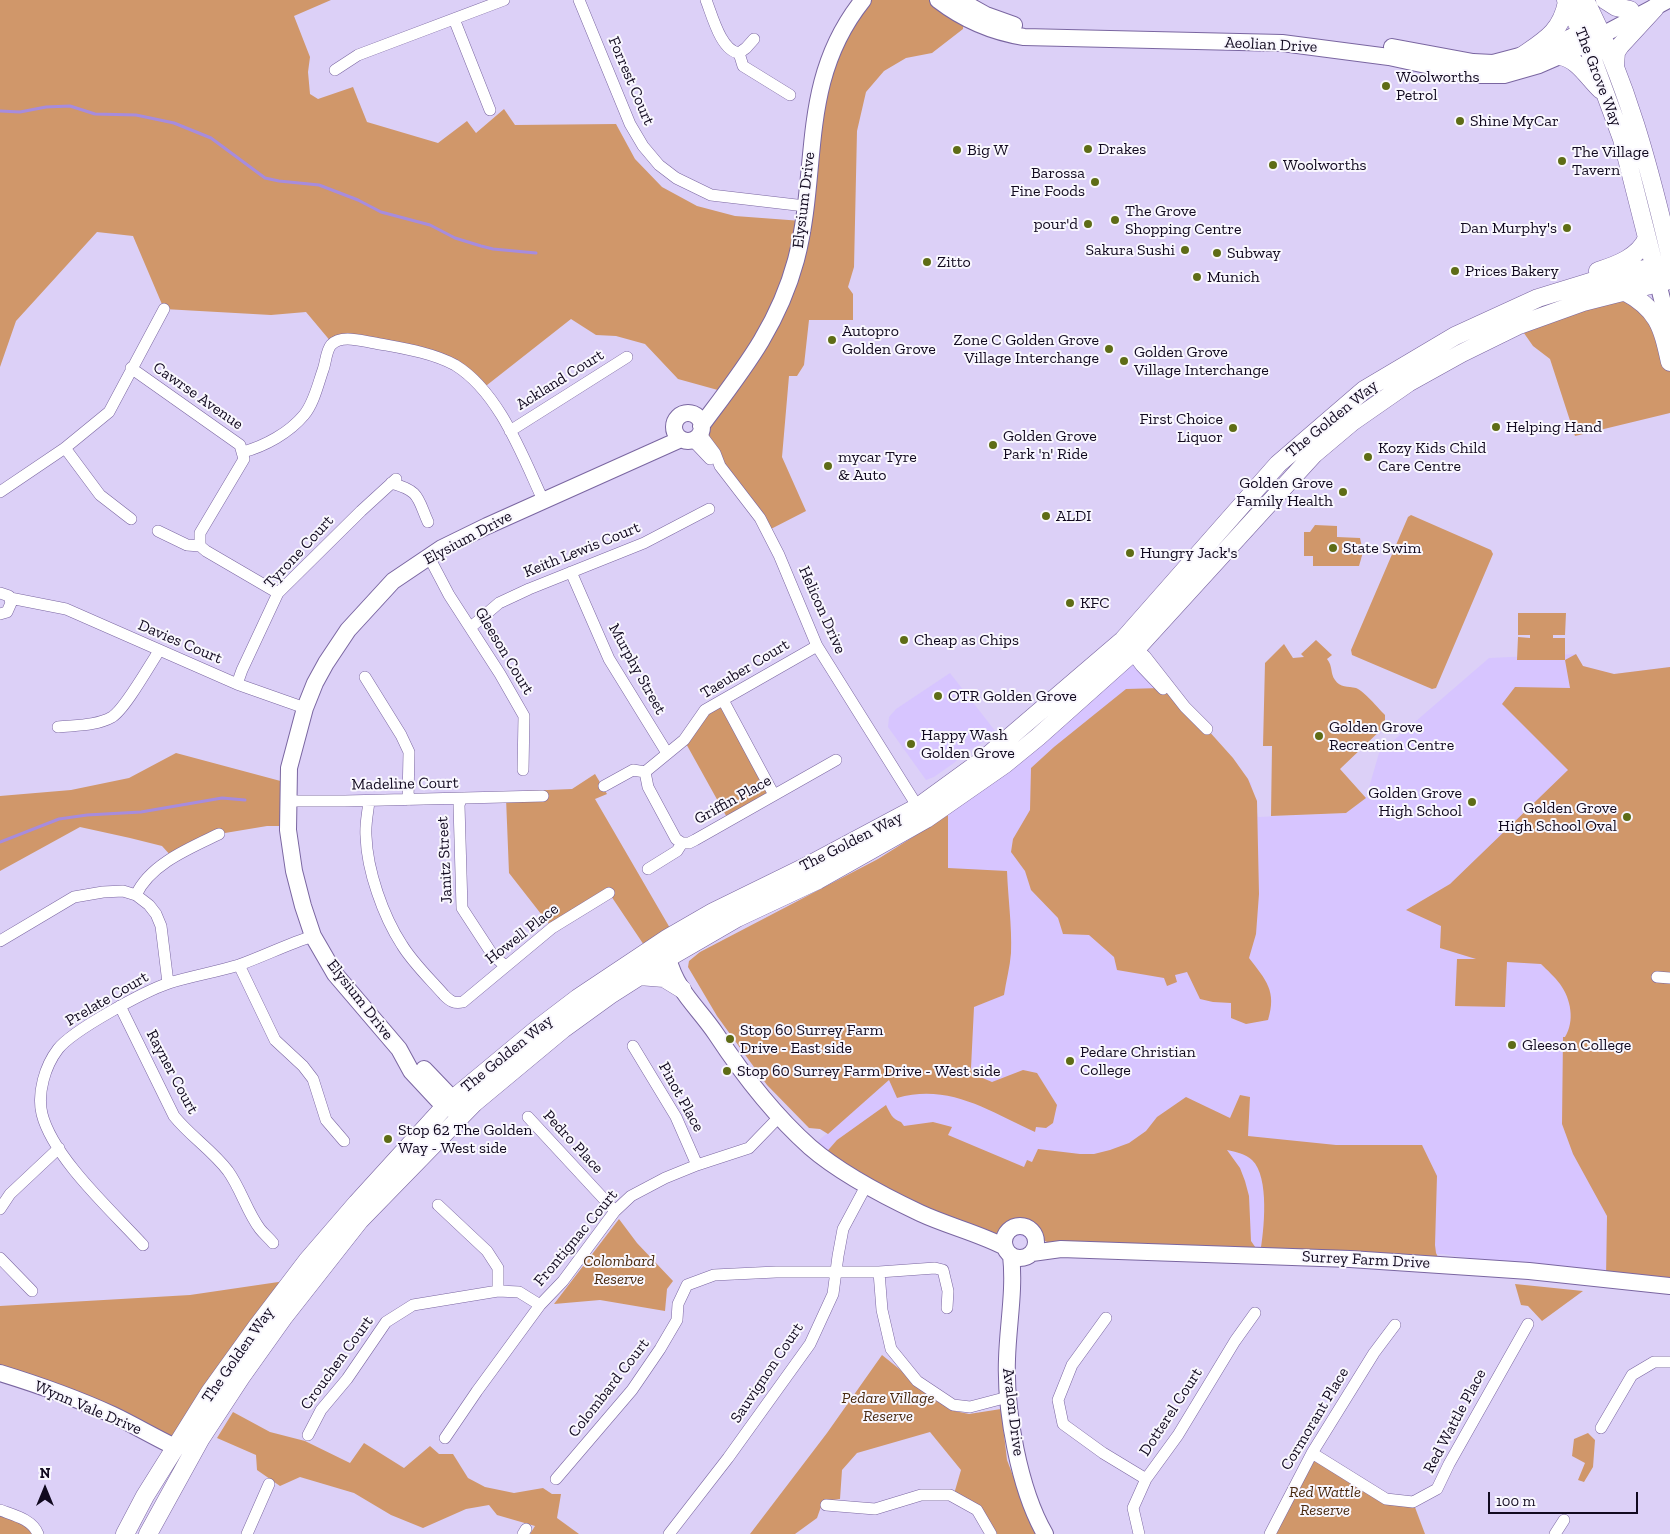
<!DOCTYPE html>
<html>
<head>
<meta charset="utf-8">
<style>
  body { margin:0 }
  #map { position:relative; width:1670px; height:1534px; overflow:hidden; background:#dcd0f7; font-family:"Zilla Slab",serif }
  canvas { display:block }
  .north { position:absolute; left:20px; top:1464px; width:50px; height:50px; -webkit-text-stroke:4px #f9f7fe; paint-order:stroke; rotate:0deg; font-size:14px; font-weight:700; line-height:20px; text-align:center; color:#11091f }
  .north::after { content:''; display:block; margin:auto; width:18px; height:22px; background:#11091f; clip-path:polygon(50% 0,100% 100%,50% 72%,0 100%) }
  .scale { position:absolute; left:1488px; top:1492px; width:150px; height:22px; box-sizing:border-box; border:2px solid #11091f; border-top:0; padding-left:6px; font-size:15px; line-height:18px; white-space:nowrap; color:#11091f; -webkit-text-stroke:4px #f9f7fe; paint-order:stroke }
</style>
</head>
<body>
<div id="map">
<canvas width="1670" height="1534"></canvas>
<div class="north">N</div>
<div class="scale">100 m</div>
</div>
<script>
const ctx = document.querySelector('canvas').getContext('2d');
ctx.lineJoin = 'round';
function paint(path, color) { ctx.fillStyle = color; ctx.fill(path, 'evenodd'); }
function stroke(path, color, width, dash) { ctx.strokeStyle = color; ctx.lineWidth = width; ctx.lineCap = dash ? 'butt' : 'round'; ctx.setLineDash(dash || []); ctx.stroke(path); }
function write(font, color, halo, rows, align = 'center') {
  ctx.font = font + ' "Zilla Slab",serif'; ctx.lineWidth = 4; ctx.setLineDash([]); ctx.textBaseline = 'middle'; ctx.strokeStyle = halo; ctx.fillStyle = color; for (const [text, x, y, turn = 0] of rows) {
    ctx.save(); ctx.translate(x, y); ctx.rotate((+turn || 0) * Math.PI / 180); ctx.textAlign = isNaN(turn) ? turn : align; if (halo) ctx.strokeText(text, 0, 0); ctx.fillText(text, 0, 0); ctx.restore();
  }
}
paint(new Path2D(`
  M1134 651 1207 729 1251 783 1258 817 1346 813 1366 798 1379 753 1489 658 1576 654 1583 666 1614 674 1670 667V1286L1598 1278 1443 1254 1101 1251 945 1223 811 1147 889 1080 897 847Z
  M950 673 996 732 976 747 969 749 954 763 934 777 926 780 888 727 889 717 896 709Z`), '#d7c5ff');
paint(new Path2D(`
  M0 0H331L294 16 310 57 308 72 310 94 318 99 353 87 367 122 438 143 467 121 476 133 504 109 515 125 616 124 635 159 662 187 697 206 735 216 802 221 823 79 864 0H939L964 17 963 29 932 53 906 58 884 71 866 92 857 131 854 267 848 287 853 294V320H809L804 365 797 376H789L782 457 806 511 767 531 700 433 725 392 678 379 645 344 616 336 596 335 571 319 482 389 453 365 373 343H332L306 312 271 315 164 309 133 236 97 232 16 321 0 367Z
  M1636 297 1670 352V413L1575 436 1550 359 1533 346 1519 326Z
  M1411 515 1491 550 1493 554 1436 688 1432 689 1352 655 1351 650 1408 517Z
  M1315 525 1337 526V537L1360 538 1363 552 1359 566H1313V556H1304V532H1310Z
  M1518 613H1566L1565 635H1553V638H1565V660L1576 654 1583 666 1614 674 1670 667V1286L1606 1278 1607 1216 1573 1154 1562 1124 1563 1037H1565C1575 1021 1571 999 1560 984 1555 977 1547 970 1541 964L1507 962 1505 1007 1455 1006 1457 959H1476L1440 948 1441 926 1406 910 1450 884 1568 770 1502 704 1515 687 1570 688 1565 660H1517L1518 637 1530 638V635H1518Z
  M1316 640 1332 655 1327 659C1333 666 1330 673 1335 680 1340 688 1348 686 1356 688 1364 691 1378 708 1385 715V726L1340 769 1366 798 1346 813 1271 816 1272 746H1263L1265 663 1284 644 1293 658 1304 657 1301 654Z
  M1161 688 1207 729 1233 758 1248 779 1257 801 1259 894 1256 934 1249 958C1266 980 1277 991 1268 1020L1246 1024 1231 1018V1003L1213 1002 1200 999 1187 972 1175 975 1177 982 1167 986 1164 978 1117 970 1114 957 1089 935 1063 934 1058 918 1031 890 1025 871 1011 852 1013 839 1030 810 1031 768 1054 747 1126 689Z
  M723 700 774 795 729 821 684 740 705 710Z
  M176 753 288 783V826H267L219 834 172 857 162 846 130 838 80 827 0 871V796L71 790 129 778Z
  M595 774 607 794 595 799 674 935 648 951 609 893 552 928 509 873 506 798 523 791 572 789Z
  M948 815V868L1007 871C1008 898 1012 926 1011 953 1010 967 1006 981 1004 995L974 1007 971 1068 973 1074 992 1082 1023 1070 1037 1073 1057 1105 1053 1123 1046 1128 1036 1127 1035 1132C989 1111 949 1083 897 1098L889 1080 828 1134 820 1129 809 1128 767 1085 717 1016 688 967 689 961 700 952 878 859Z
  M1240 1095 1250 1097 1248 1136 1336 1145H1422L1437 1176 1435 1245 1436 1253 1442 1265 1061 1249 1035 1236 1028 1228 1023 1227 1013 1228 1007 1234 968 1231 823 1156 837 1140 886 1105C890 1113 892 1119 901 1122L904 1126 933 1122 952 1127 948 1135 1024 1167 1027 1160 1032 1162 1038 1149 1080 1154H1094L1110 1150 1129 1143 1146 1131 1157 1117 1186 1097 1230 1118ZM1227 1150C1236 1152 1246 1154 1252 1160 1270 1177 1264 1231 1260 1254L1251 1241 1249 1196 1245 1181 1240 1168Z
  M619 1219 637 1243 673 1281 667 1289 665 1311 600 1300 554 1304Z
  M292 1280 175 1447 0 1373V1306L190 1295Z
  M1515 1284 1583 1291 1542 1321 1528 1306 1521 1305Z
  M882 1355 950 1410 969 1414 1001 1409 1007 1460 1029 1518 1037 1534H994L954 1494 961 1470 930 1432 857 1453 842 1470 840 1499 823 1501 817 1518 795 1534H750L827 1433Z
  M233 1412 270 1432 305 1441 350 1463 364 1443 404 1468 430 1446 439 1454H453L468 1478 485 1487 514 1493 543 1488 552 1494H561L557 1518 579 1534H530L535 1526 497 1515 489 1505 466 1509 423 1528 391 1515 354 1493 300 1477 280 1486 257 1470 256 1455 217 1438Z
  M1588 1433 1595 1440 1593 1467 1584 1482 1578 1480 1585 1463 1572 1456 1574 1439Z
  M1312 1453 1386 1499 1413 1502 1425 1534H1270Z
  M0 1510 38 1534H0Z`), '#d0976a');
stroke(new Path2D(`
  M0 111 20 112 46 107 70 106 95 114 136 115 174 123 211 138 265 178 279 181 319 185 358 200 381 212 430 225 455 238 481 246 493 249 536 253
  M0 842 59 819 87 815 141 812 222 798 245 800`), '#a78cdd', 3);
const street = new Path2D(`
  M579 0 630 124 643 146 659 165 676 178 711 195 805 206
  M706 0C712 15 721 51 739 53L746 48 754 39
  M454 19 490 110
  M739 53 743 66 790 95
  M335 70 358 55 504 0
  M131 368 240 445 244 459 200 533V546L206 551 278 593
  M510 431 627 357
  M700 433 715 453 720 466 760 518 779 555 817 646 921 812
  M692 440 710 459
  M65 448 100 495 131 519
  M243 452C265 446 289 433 304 415 314 403 318 384 323 370 326 362 326 351 331 345 341 334 362 341 375 343 401 348 431 352 455 365 499 392 522 455 543 500
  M391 483C420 491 417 497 428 522
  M0 492 65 448 109 412 164 309
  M158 531 187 545 200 546
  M429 557 449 595 500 674 524 716 523 770
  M571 572 609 659 667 753
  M0 593 9 596 11 603 7 612 0 614
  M10 598 66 609 237 684 305 708
  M471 627 499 603 529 589 644 543 709 509
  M1134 647 1145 656 1185 707 1207 729
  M1129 650 1141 666 1163 689
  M365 677 401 735 409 752 408 800
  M237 684 242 670 278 593 361 511 396 479
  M723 700 774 795
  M58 727C75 725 96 726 112 717 125 709 149 666 159 651
  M604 786 633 770 645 772
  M461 799 459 805 462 908 492 954 505 966
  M287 801H345L543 796
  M369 801C368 812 365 824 366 836 367 870 383 916 402 945 413 963 430 979 444 995 450 1001 454 1004 463 1002L552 928 609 893
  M682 843 676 839 648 787 645 772 684 740 705 710 817 646
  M682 843H689L695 840 836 760
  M648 869 677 851 682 843
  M136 895C150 864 190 848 219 834
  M0 941 74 897 103 892 123 891 136 895 149 905 156 914 161 926 168 983
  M239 965 275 1040 303 1066 313 1079 326 1120 344 1141
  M1657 977 1670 978
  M120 1006 174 1116C190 1136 212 1150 228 1171 241 1189 247 1212 260 1229 264 1234 269 1238 273 1243
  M633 1046 676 1117 697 1165
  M528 1117 615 1211
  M438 1205 487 1251 498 1268V1291
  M0 1209 10 1194 59 1148
  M143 1245C113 1212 53 1158 42 1114 37 1093 45 1066 58 1049 73 1030 145 991 169 983 192 976 216 972 239 965 264 956 288 944 313 936
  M0 1258 32 1291
  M879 1272 882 1310 891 1349 917 1381 953 1405 970 1407 1008 1397
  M1106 1318 1072 1365 1058 1400 1063 1424 1103 1453 1146 1479
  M1601 1428 1632 1375 1654 1362H1670
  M308 1435 321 1410 347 1379 386 1322 413 1305 498 1291 519 1292 540 1305
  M445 1438 477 1391 540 1305 563 1281 615 1211 631 1196 665 1178 697 1165 749 1148 779 1117
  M1312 1453 1386 1499 1413 1502 1437 1489 1449 1464 1528 1324
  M556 1479 632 1390 660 1349 677 1320 678 1304 687 1285 714 1275 776 1272H879L935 1268 943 1270 948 1291 947 1308
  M826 1505 875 1509 921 1495H950L977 1510 991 1534
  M0 1510C13 1515 32 1519 38 1534
  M247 1534 269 1484
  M523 1534 526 1529
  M669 1534 728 1458 810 1344 833 1294 838 1256 843 1229 866 1186
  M1139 1534 1133 1508 1146 1479 1178 1435 1235 1341 1255 1313
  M1270 1534 1312 1453 1374 1353 1395 1325
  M1555 1534 1564 1520`);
const secondary = new Path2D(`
  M938 0C964 20 992 32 1024 37L1282 43 1389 57 1472 75H1504L1539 65 1576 49 1668 0
  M959 0 986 15 1014 25
  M1392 47 1473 62 1493 63 1546 49 1592 27
  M1658 283 1670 331
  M674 427a14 14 0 1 1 28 0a14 14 0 1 1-28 0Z
  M701 426C742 371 778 327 796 260 820 168 798 81 863 0
  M668 958C677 992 697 1006 716 1034 743 1075 773 1114 810 1147 841 1174 884 1196 920 1213 948 1226 978 1233 1005 1247
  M424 1069 447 1093 448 1103
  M455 1112 448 1103 438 1100 411 1071 399 1049 335 974 313 936 303 906 294 871 288 830 289 768 305 708 315 683 326 663 348 630 393 581 442 548 487 526 681 439
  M1004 1242a16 16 0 1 1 32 0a16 16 0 1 1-32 0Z
  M1032 1253 1061 1249 1350 1259 1529 1271 1670 1286
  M1011 1255C1015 1290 1008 1324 1007 1359 1005 1410 1019 1489 1045 1534
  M0 1373C39 1385 76 1398 113 1415 134 1425 154 1437 175 1447`);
const primary = new Path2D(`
  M1566 0 1587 44 1622 139 1657 277
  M1585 0C1627 82 1649 166 1670 255
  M1605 0 1616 7 1630 10
  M1522 56C1545 40 1561 32 1567 2
  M1560 56C1578 59 1588 78 1601 90
  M1615 65 1616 52 1620 46 1655 8
  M1598 271C1617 265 1639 257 1647 238
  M1624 291C1658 309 1662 326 1670 362
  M1137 648 1314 454 1352 422 1408 383 1462 353 1519 325 1583 302 1670 280
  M639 976 664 978 682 989
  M125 1534 145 1496 210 1392 256 1328 307 1261 357 1203 448 1103 536 1030 578 998 668 938 713 912 813 863 918 807 984 759 1123 640 1278 464 1364 390 1455 336 1538 298 1590 282 1670 263
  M148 1534 201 1438 241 1377 283 1318 360 1220 474 1103 563 1029 610 995 668 958 737 918 818 880 926 819 1005 764 1038 737 1131 654`);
const highway = new Path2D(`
  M1131 654 1137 648`);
stroke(street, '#7a66a1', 12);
stroke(secondary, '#7a66a1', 18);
stroke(primary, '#7a66a1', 19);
stroke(highway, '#7a66a1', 21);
stroke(street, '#fff', 11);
stroke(secondary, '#fff', 16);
stroke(primary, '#fff', 18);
stroke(highway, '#fff', 20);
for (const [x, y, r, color] of [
  [1386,86,5,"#5e6c16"],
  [1460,121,5,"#5e6c16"],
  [1088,149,5,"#5e6c16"],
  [957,150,5,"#5e6c16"],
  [1562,161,5,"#5e6c16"],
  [1273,165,5,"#5e6c16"],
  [1095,182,5,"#5e6c16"],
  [1115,220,5,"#5e6c16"],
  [1088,224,5,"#5e6c16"],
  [1567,228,5,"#5e6c16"],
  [1185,250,5,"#5e6c16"],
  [1217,253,5,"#5e6c16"],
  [927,262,5,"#5e6c16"],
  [1455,271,5,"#5e6c16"],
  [1197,277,5,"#5e6c16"],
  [832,340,5,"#5e6c16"],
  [1109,349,5,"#5e6c16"],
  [1124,361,5,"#5e6c16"],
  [1496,427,5,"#5e6c16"],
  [1233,428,5,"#5e6c16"],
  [993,445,5,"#5e6c16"],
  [1368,457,5,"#5e6c16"],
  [828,466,5,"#5e6c16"],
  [1343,492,5,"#5e6c16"],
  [1046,516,5,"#5e6c16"],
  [1333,548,5,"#5e6c16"],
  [1130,553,5,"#5e6c16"],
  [1070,603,5,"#5e6c16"],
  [904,640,5,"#5e6c16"],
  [938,696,5,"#5e6c16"],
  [1319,736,5,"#5e6c16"],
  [911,744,5,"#5e6c16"],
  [1472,802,5,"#5e6c16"],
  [1627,817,5,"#5e6c16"],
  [730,1039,5,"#5e6c16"],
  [1512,1045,5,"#5e6c16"],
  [1070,1061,5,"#5e6c16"],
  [727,1071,5,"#5e6c16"],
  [388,1139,5,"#5e6c16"]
]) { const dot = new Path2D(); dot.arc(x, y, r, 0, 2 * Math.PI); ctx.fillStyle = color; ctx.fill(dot); stroke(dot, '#f9f7fe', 2); }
write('16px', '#11091f', '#f9f7fe', [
  ["Aeolian Drive",1271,45,3],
  ["The Grove Way",1598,77,69],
  ["Forrest Court",631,81,67],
  ["Elysium Drive",804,200,-83],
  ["Ackland Court",560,380,-32],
  ["Cawrse Avenue",198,396,35],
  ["The Golden Way",1332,419,-39],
  ["Elysium Drive",468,538,-28],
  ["Keith Lewis Court",582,550,-22],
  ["Tyrone Court",299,552,-47],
  ["Helicon Drive",822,610,66],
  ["Davies Court",180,642,23],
  ["Gleeson Court",504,651,59],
  ["Murphy Street",637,669,61],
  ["Taeuber Court",745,669,-31],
  ["Madeline Court",405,784,-1],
  ["Griffin Place",733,800,-29],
  ["The Golden Way",851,842,-27],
  ["Janitz Street",445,860,-93],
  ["Howell Place",522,934,-38],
  ["Prelate Court",107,999,-30],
  ["Elysium Drive",360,1000,52],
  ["The Golden Way",507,1054,-39],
  ["Rayner Court",172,1072,62],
  ["Pinot Place",681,1097,61],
  ["Pedro Place",573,1142,47],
  ["Frontignac Court",576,1238,-50],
  ["Surrey Farm Drive",1366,1260,3],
  ["The Golden Way",238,1355,-55],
  ["Crouchen Court",337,1363,-54],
  ["Sauvignon Court",767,1373,-56],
  ["Colombard Court",609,1388,-52],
  ["Wynn Vale Drive",88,1408,23],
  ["Avalon Drive",1013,1412,83],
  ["Dotterel Court",1171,1412,-57],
  ["Cormorant Place",1315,1419,-59],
  ["Red Wattle Place",1455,1421,-62]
]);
write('16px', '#11091f', '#f9f7fe', [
  ["Woolworths",1396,77],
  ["Petrol",1396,95],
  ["Shine MyCar",1470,121],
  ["Drakes",1098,149],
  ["Big W",967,150],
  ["The Village",1572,152],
  ["Tavern",1572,170],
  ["Woolworths",1283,165],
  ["Barossa",1085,173,"right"],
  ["Fine Foods",1085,191,"right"],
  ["The Grove",1125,211],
  ["Shopping Centre",1125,229],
  ["pour'd",1078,224,"right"],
  ["Dan Murphy's",1557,228,"right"],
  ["Sakura Sushi",1175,250,"right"],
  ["Subway",1227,253],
  ["Zitto",937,262],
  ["Prices Bakery",1465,271],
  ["Munich",1207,277],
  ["Autopro",842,331],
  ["Golden Grove",842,349],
  ["Zone C Golden Grove",1099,340,"right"],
  ["Village Interchange",1099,358,"right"],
  ["Golden Grove",1134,352],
  ["Village Interchange",1134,370],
  ["First Choice",1223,419,"right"],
  ["Liquor",1223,437,"right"],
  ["Helping Hand",1506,427],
  ["Golden Grove",1003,436],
  ["Park 'n' Ride",1003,454],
  ["Kozy Kids Child",1378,448],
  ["Care Centre",1378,466],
  ["mycar Tyre",838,457],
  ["& Auto",838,475],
  ["Golden Grove",1333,483,"right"],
  ["Family Health",1333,501,"right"],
  ["ALDI",1056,516],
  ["State Swim",1343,548],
  ["Hungry Jack's",1140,553],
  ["KFC",1080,603],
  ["Cheap as Chips",914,640],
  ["OTR Golden Grove",948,696],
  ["Golden Grove",1329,727],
  ["Recreation Centre",1329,745],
  ["Happy Wash",921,735],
  ["Golden Grove",921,753],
  ["Golden Grove",1462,793,"right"],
  ["High School",1462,811,"right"],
  ["Golden Grove",1617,808,"right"],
  ["High School Oval",1617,826,"right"],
  ["Stop 60 Surrey Farm",740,1030],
  ["Drive - East side",740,1048],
  ["Gleeson College",1522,1045],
  ["Pedare Christian",1080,1052],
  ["College",1080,1070],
  ["Stop 60 Surrey Farm Drive - West side",737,1071],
  ["Stop 62 The Golden",398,1130],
  ["Way - West side",398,1148]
], 'left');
write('italic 16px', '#492a10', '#f9f7fe', [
  ["Colombard",619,1261],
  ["Reserve",619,1279],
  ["Pedare Village",888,1398],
  ["Reserve",888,1416],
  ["Red Wattle",1325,1492],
  ["Reserve",1325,1510]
]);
</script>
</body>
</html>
